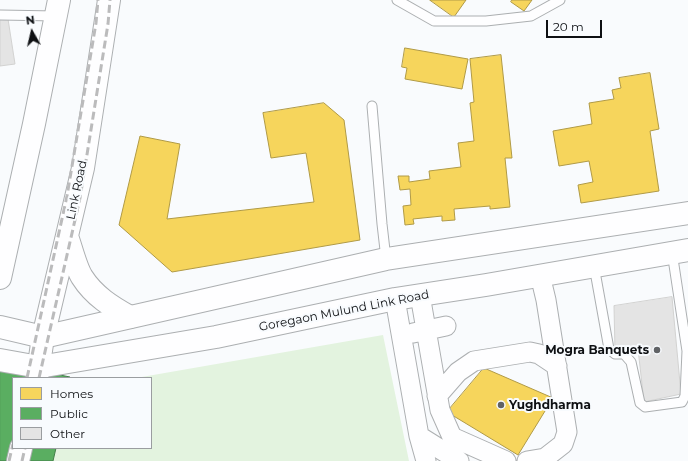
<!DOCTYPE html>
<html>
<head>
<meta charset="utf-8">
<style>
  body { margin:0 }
  #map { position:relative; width:688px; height:461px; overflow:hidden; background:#f9fbfd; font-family:Montserrat,sans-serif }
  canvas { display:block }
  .legend { position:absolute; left:12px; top:377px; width:140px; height:72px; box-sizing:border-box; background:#f8fbfe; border:1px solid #9a9da0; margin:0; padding:5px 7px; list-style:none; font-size:12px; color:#0e1013 }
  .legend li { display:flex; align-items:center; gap:8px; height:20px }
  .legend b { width:20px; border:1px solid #9a9da0 }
  .north { position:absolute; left:12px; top:12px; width:40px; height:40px; -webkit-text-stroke:3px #f8fbfe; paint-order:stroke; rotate:352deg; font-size:11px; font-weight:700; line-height:16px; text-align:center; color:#0e1013 }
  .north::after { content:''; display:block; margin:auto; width:14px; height:18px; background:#0e1013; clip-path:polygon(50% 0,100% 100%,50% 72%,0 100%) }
  .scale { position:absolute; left:546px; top:20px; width:56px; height:18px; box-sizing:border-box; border:2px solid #0e1013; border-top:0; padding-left:5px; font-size:12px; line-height:14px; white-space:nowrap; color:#0e1013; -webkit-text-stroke:3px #f8fbfe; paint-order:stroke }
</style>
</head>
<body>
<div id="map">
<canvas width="688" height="461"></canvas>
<ul class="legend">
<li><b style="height:11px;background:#f6d55c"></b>Homes</li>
<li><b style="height:11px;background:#5aae61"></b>Public</li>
<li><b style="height:11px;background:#e4e4e4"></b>Other</li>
</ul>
<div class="north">N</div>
<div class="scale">20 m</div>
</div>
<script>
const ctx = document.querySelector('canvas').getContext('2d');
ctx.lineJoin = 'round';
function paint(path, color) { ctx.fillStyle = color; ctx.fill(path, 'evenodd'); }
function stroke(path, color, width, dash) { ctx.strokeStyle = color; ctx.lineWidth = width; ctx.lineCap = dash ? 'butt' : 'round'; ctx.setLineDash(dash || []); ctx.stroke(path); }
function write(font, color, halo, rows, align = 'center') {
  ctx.font = font + ' Montserrat,sans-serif'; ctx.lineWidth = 4; ctx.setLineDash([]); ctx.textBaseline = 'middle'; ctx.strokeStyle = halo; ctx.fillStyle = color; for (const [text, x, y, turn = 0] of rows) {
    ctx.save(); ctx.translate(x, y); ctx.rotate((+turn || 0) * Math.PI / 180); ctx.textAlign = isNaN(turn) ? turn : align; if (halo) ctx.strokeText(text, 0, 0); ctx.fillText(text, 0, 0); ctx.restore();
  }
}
paint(new Path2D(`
  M383 335 409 461H52L54 448H151V378H136Z`), '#e3f3df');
const homes = new Path2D(`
  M430 0H466L454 17Z
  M512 0H532L524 11 511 2Z
  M405 48 468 59 462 89 405 79 407 68 402 67Z
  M501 55 512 158H505L510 207 490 209V206L454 209 455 220 442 221V216L413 219 414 224 405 225 403 206 411 205 410 189 400 190 398 176H409V182L430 179 429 171 461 167 458 143 474 141 470 103 474 102 470 59Z
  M650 73 659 129 650 131 659 191 581 203 578 185 593 182 589 161 559 166 553 131 592 124 589 103 614 99 612 90 621 88 619 78Z
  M324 103 344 120 360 240 172 272 119 225 140 136 180 144 167 219 314 202 306 153 271 158 263 113Z
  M484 368 553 398 518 455 447 412Z`);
paint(homes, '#f6d55c');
stroke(homes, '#b09a46', 1);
const public = new Path2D(`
  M0 363 70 377V378H13V448H56L53 461H0Z`);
paint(public, '#5aae61');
stroke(public, '#437f4a', 1);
const building = new Path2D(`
  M8 19 15 64 0 66V20Z
  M672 297 681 394 644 402 638 349 615 351 614 306Z`);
paint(building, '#e4e4e4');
stroke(building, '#d2d2d1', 1);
const lane = new Path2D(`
  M397 0 434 21H486L531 16 560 0
  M0 15 56 16
  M372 106 382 224 386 259
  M594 266 609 349 615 354H624L631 362 640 403 645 407 682 402 685 396 687 351 672 252`);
const street = new Path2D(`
  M420 295 440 410 452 437 506 461
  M395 299 419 436 426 461
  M413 333 446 326
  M437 396 458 372 474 361 530 352 539 354 557 366
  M419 436 459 461
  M527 461 545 458 563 444 567 432 546 300 540 275`);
const secondary = new Path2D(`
  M0 327 43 337 386 259 688 213
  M0 360 39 367 216 337 395 299 486 285 688 250`);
const primary = new Path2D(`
  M67 236C71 247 76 268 82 277 94 296 112 307 130 317
  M0 278 34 124 59 0
  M37 378 43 337 83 168 109 0
  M18 461 21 448`);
stroke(lane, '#acafb1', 11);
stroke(street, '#acafb1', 21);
stroke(secondary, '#acafb1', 24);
stroke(primary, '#acafb1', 24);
stroke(lane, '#fefeff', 9);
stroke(street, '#fefeff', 19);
stroke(secondary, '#fefeff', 22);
stroke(primary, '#fefeff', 22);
stroke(new Path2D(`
  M27 378 67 196 96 23 98 0
  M39 378 80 198 108 24 110 0
  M9 461 13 444
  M22 461 25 448`), '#bbbbbc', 3, [8, 4]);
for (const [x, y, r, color] of [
  [657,350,4,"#606265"],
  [501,405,4,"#606265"]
]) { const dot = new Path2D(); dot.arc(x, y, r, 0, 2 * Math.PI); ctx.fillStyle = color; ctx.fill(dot); stroke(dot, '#f8fbfe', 1.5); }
write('12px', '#0e1013', '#f8fbfe', [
  ["Link Road",77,190,-78],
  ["Goregaon Mulund Link Road",344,311,-11]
]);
write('bold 12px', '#0e1013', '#f8fbfe', [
  ["Mogra Banquets",649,350],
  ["Yughdharma",509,405,"left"]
], 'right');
</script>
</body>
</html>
